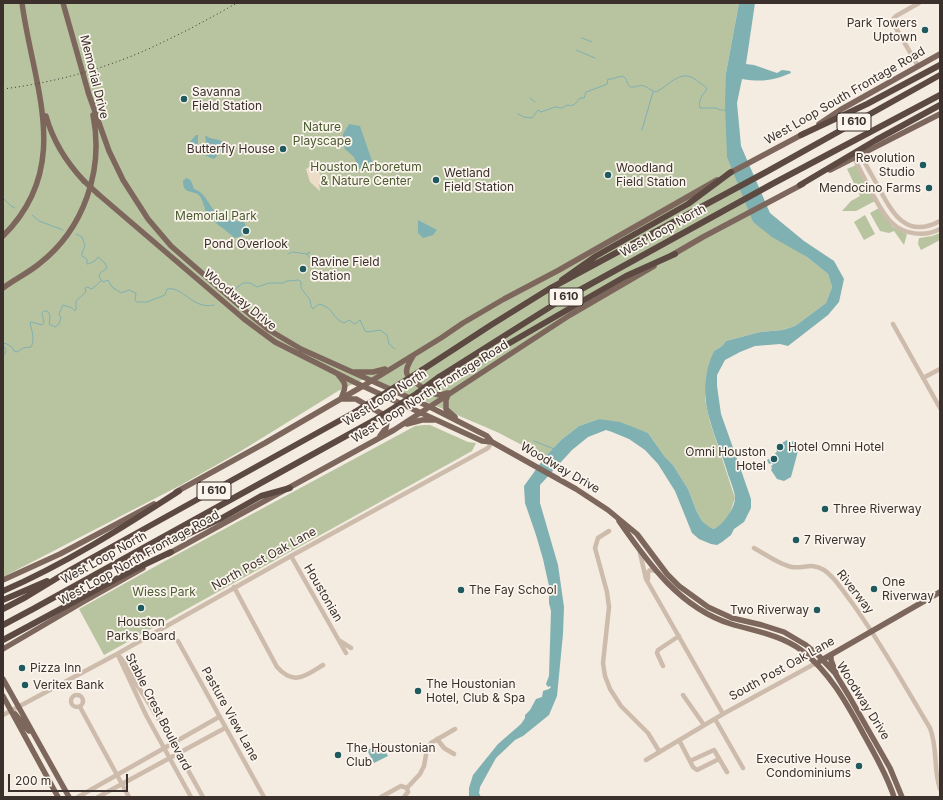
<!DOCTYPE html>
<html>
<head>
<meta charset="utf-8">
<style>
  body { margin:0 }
  #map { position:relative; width:943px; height:800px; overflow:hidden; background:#f4ebe1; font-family:Inter,sans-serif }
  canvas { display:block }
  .frame { position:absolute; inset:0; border:4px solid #3b302b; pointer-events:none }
  .scale { position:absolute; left:8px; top:774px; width:120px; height:18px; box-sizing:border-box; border:2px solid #3b302b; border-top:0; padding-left:5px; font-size:12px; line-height:14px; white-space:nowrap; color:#3b302b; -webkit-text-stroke:3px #fbf5ee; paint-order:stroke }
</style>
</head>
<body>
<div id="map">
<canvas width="943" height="800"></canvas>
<div class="frame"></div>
<div class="scale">200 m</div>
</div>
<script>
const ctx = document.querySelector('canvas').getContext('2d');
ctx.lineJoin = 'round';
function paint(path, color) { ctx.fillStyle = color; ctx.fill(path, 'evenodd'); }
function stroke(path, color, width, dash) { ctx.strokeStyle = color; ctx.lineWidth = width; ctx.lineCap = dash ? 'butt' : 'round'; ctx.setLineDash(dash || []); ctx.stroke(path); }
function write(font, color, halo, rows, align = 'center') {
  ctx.font = font + ' Inter,sans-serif'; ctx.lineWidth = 3.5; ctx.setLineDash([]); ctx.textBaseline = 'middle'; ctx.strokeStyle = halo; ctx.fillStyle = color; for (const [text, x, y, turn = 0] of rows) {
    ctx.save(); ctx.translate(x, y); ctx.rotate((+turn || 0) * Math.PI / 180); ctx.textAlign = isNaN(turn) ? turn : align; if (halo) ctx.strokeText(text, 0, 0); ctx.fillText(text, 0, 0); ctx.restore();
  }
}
paint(new Path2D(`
  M3 3H739L726 73 753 222 807 257 828 274 832 287 826 303 795 326 783 330 760 332 726 341 722 346 714 351 706 376 705 399 710 422 735 498 729 516 719 527 714 529 708 527 702 521 696 510 688 489 673 465 665 457 648 433 599 419 579 426 561 440 545 457 497 432 368 377 338 391 241 451 181 485 3 577Z
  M856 165 875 201 856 211H842L851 201 860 196 847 169Z
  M879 208 893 227 907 234 904 245 894 231 889 233 880 231 870 213Z
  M865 215 875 234 864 240 854 222Z
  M940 233V240L921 250 918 244 919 238 932 236Z
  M424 425H430L468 442 476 443 472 451 104 655 79 609 165 561 404 432 415 426Z`), '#b8c4a0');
paint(new Path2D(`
  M315 163 324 183H321L319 184 320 191 310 182 306 169Z`), '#ecdcc8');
paint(new Path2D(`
  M739 3H755L746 64 754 65 777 73 782 70 790 71 791 73C772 81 762 82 742 79L737 103 741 146 770 213 804 241 834 261 844 279 839 302 828 315 788 346 780 344 755 346 740 352 725 360 717 375V386L721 414 742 473 751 499V508L744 522 734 529 731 535 722 542 717 545 711 544 699 539 692 533 675 491 658 464 645 450 629 439 612 432 606 430 588 437 572 450 540 485V503L558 565 564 607 563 634 557 696 549 715 523 736 515 740 496 758 480 787 479 793 481 797H469V788L473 775 498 744 521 724 525 718V715L530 710 536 699 542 697 543 691 549 689 551 687 550 686 548 687 546 684 549 676 551 611 549 603V586L543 559 536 535 525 503 524 486 545 457 561 440 579 426 599 419 620 422 648 433 665 457 673 465 688 489 696 510 702 521 709 527 714 529C723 525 735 508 735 498 735 491 729 478 727 471 714 428 693 396 714 351L722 346 726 341 760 332 783 330 795 326 826 303 832 287 828 274 807 257 772 237 753 222 727 157 725 104 726 73Z
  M349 124 360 126 373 164C369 169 365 171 359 169L354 157 345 149 342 140 343 134Z
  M196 135H198V144L200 146 205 144 206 141 205 136H206C213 141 222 137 226 146L215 158 213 159 195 150 189 143Z
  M186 178C192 179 192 184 194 189 206 192 209 208 219 215 226 220 236 221 244 222L247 228H244L243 230 244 234 239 237 234 238C228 231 221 228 214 221L203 220 199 215 205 213C206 208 204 207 203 203 199 185 183 199 183 181Z
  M418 220 437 230 433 235 423 238 418 233Z
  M787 440 788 442 796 441 798 451 791 477 784 481 777 479 771 470 772 468 771 466 773 465 772 463 769 464 767 460 776 455 775 453 777 452 776 449 778 448 777 446Z
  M381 742 388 756 374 763 367 750 380 744Z`), '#7fb0b2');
stroke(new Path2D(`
  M582 38 592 42
  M576 50 595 58
  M530 98 535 102
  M518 114 524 117 532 118 538 110 541 112 555 107 562 108 567 105C574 107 576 103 580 98H584L586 92 605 85 607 84 608 79C613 80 619 75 624 77 628 79 626 85 631 87 636 88 640 84 644 86 648 87 651 91 656 92 672 84 681 66 700 83 703 85 705 86 707 89 702 95 698 101 700 108H716L720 110H726
  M642 130 653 92
  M3 198 11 206 15 208
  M32 215 39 221 63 230
  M76 234 82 237 85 246 82 253V256L87 259V264H88L95 261 98 257 105 263 107 268 100 273 99 277 103 282 108 280 112 287 121 293 129 290 136 293 135 300 137 302H147L165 295 167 289C184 286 192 310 214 305
  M288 254 292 252 307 254 310 252 307 254 310 258
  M234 290 243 283H250L257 287 269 283H283L287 281 299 280 301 282V288L310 300 311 306 313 309 319 304C335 308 331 318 344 323L349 320 355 324 360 320 365 331 368 332 380 330 387 335 389 344 395 349
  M3 355 5 354 6 350 3 345 5 343 12 347 14 351 17 352 23 348 31 347C35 340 32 331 30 323L31 322 42 325C46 322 42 318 42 313L44 311H47C51 315 50 318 49 324L55 327 59 324 61 318 59 314 63 305 72 308 75 311 76 309V301L86 292 85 288 87 287 92 289 101 281
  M534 441 554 449`), '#7fb0b2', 1);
stroke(new Path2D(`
  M918 66 893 23V19L896 16 919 3
  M861 155C866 166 873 177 879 188 892 214 907 239 940 221
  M854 158C864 176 878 209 891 222 904 235 925 237 940 229
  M893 324 940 408
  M923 378 940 369
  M609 531 598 538 595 548 607 592 609 607 603 663 605 676 610 689 621 706 648 733 659 751
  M754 548C765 554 780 565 792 567 804 569 811 562 824 570 835 577 842 590 850 600 880 641 904 685 930 728 938 748 933 769 940 789
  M640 553 646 579 723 714
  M291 556 346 653
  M648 579V572L650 570 656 571
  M234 587 277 667C294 686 305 676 323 665
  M178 641 264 797
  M340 641 351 648
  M117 654C126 662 131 675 137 685 161 721 182 759 203 797
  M118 655 146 715 191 797
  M663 666 657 653 658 650 679 636
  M71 701a6 6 0 1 1 12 0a6 6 0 1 1-12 0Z
  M683 695 704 725
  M80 707 129 797
  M3 715 117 654 291 556 488 448 492 442
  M715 719 743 768
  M437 739 444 748 454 754
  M679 740 693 767 697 770 719 759
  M646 760 723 714 816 663
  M690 761 714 750 727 772
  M407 788 420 774 424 766 427 749 431 743 455 729
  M78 797 219 717
  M98 797 225 728
  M381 797 401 786 407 788 408 792 404 797`), '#cdbbac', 4.5);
stroke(new Path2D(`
  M63 3 89 95
  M88 92 109 151 123 180 148 219 171 246 241 307 269 330 301 349 430 407 487 436 492 442
  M46 116C53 141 66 162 84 181
  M819 124 840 110 940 54
  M830 170 940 114
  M728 174 805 133
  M98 194 244 319 275 342 354 382 482 441 492 442 576 489 608 510 637 534 667 574 679 586 708 607 732 618 762 625 784 632 806 645 818 655 835 673 849 696 890 768 902 797
  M3 236C74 166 33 86 22 3
  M672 255 703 237 803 184
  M3 288C15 279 28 273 39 264 84 229 104 170 93 115
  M413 356C410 362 405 368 407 374 409 380 429 392 435 394 440 396 443 394 448 393
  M354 372H373L385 369
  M339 376C348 386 345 387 341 399H356L384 415 387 422 386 428 380 436
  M448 395 446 400V409L455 417
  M407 424 422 420H434
  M176 492 265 443 363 386 441 338 463 323 504 299 559 270 717 180
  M619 521C648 563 680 608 731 624 754 631 781 635 801 650 830 672 847 704 864 735 875 755 887 775 894 797
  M168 554 394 430 570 315 654 266
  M3 580 60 554 154 504
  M3 649 83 602 143 568
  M831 655V660L836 673
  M820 661 940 592
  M3 679 69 797
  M3 696 58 797
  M15 714 29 731`), '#7d675c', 5.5);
stroke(new Path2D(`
  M801 135 867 104 940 65
  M800 185 876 140 940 105
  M562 280 596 256 688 204 731 172
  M422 370 491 325 549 289 768 171 940 75
  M439 377 558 302 774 183 940 95
  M442 382 626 276 675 254
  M136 556 158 548 222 518 261 496 290 488
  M3 591C65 564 122 528 179 491
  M3 600 47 581
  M3 609 26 597 72 569 355 412
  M3 625 33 609 373 421
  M3 640 133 570 171 552`), '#5c4a42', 6);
stroke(new Path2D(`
  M3 89C58 82 112 67 161 43 187 31 212 17 237 3`), '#3b302b', 1, [1, 3]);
stroke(new Path2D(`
  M84 181 98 194`), '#7d675c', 5.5);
stroke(new Path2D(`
  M428 388 442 382
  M355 412 422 370
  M373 421 416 394 439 377`), '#5c4a42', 6);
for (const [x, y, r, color] of [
  [925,30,4,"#1f5a5e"],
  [184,99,4,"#1f5a5e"],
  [283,149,4,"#1f5a5e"],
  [923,165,4,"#1f5a5e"],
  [608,175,4,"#1f5a5e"],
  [436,180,4,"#1f5a5e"],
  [929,188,4,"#1f5a5e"],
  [246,231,4,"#1f5a5e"],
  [303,269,4,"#1f5a5e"],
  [780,447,4,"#1f5a5e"],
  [774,459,4,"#1f5a5e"],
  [825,509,4,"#1f5a5e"],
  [796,540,4,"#1f5a5e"],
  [874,589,4,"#1f5a5e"],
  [461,590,4,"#1f5a5e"],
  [141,608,4,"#1f5a5e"],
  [817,610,4,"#1f5a5e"],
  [22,668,4,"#1f5a5e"],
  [25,685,4,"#1f5a5e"],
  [418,691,4,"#1f5a5e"],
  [338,755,4,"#1f5a5e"],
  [859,766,4,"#1f5a5e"]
]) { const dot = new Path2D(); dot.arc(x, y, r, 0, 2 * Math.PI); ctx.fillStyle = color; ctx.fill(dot); stroke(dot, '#fbf5ee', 1.5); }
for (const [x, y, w] of [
  [854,122,34],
  [566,297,34],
  [214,491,34]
]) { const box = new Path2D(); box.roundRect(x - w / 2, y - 9, w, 18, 3); ctx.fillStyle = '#fbf5ee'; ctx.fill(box); stroke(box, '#3b302b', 1); }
write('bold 11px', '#3b302b', null, [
  ["I 610",854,122],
  ["I 610",566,297],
  ["I 610",214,491]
]);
write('12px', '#3b302b', '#fbf5ee', [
  ["Park Towers",917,23,"right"],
  ["Uptown",917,37,"right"],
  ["Savanna",192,92],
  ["Field Station",192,106],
  ["Butterfly House",275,149,"right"],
  ["Revolution",915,158,"right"],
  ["Studio",915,172,"right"],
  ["Woodland",616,168],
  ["Field Station",616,182],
  ["Wetland",444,173],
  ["Field Station",444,187],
  ["Mendocino Farms",921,188,"right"],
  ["Pond Overlook",246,244,"center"],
  ["Ravine Field",311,262],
  ["Station",311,276],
  ["Hotel Omni Hotel",788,447],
  ["Omni Houston",766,452,"right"],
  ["Hotel",766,466,"right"],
  ["Three Riverway",833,509],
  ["7 Riverway",804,540],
  ["One",882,582],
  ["Riverway",882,596],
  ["The Fay School",469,590],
  ["Two Riverway",809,610,"right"],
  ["Houston",141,622,"center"],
  ["Parks Board",141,636,"center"],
  ["Pizza Inn",30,668],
  ["The Houstonian",426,684],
  ["Hotel, Club & Spa",426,698],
  ["Veritex Bank",33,685],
  ["The Houstonian",346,748],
  ["Club",346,762],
  ["Executive House",851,759,"right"],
  ["Condominiums",851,773,"right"]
], 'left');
write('12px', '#3b302b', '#fbf5ee', [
  ["Memorial Drive",94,77,76],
  ["West Loop South Frontage Road",845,96,-30],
  ["West Loop North",663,231,-29],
  ["Woodway Drive",240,300,39],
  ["West Loop North Frontage Road",430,392,-32],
  ["West Loop North",385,398,-32],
  ["Woodway Drive",560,468,30],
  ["West Loop North",104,558,-29],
  ["West Loop North Frontage Road",139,558,-29],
  ["North Post Oak Lane",264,559,-29],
  ["Riverway",855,592,52],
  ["Houstonian",323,593,60],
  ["South Post Oak Lane",782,669,-29],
  ["Woodway Drive",863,701,58],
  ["Stable Crest Boulevard",158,712,63],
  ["Pasture View Lane",230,714,61]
]);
write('12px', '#4a5a2e', '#fbf5ee', [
  ["Nature",322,127],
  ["Playscape",322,141],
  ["Houston Arboretum",366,167],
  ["& Nature Center",366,181],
  ["Memorial Park",216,216],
  ["Wiess Park",164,592]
]);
</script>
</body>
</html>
